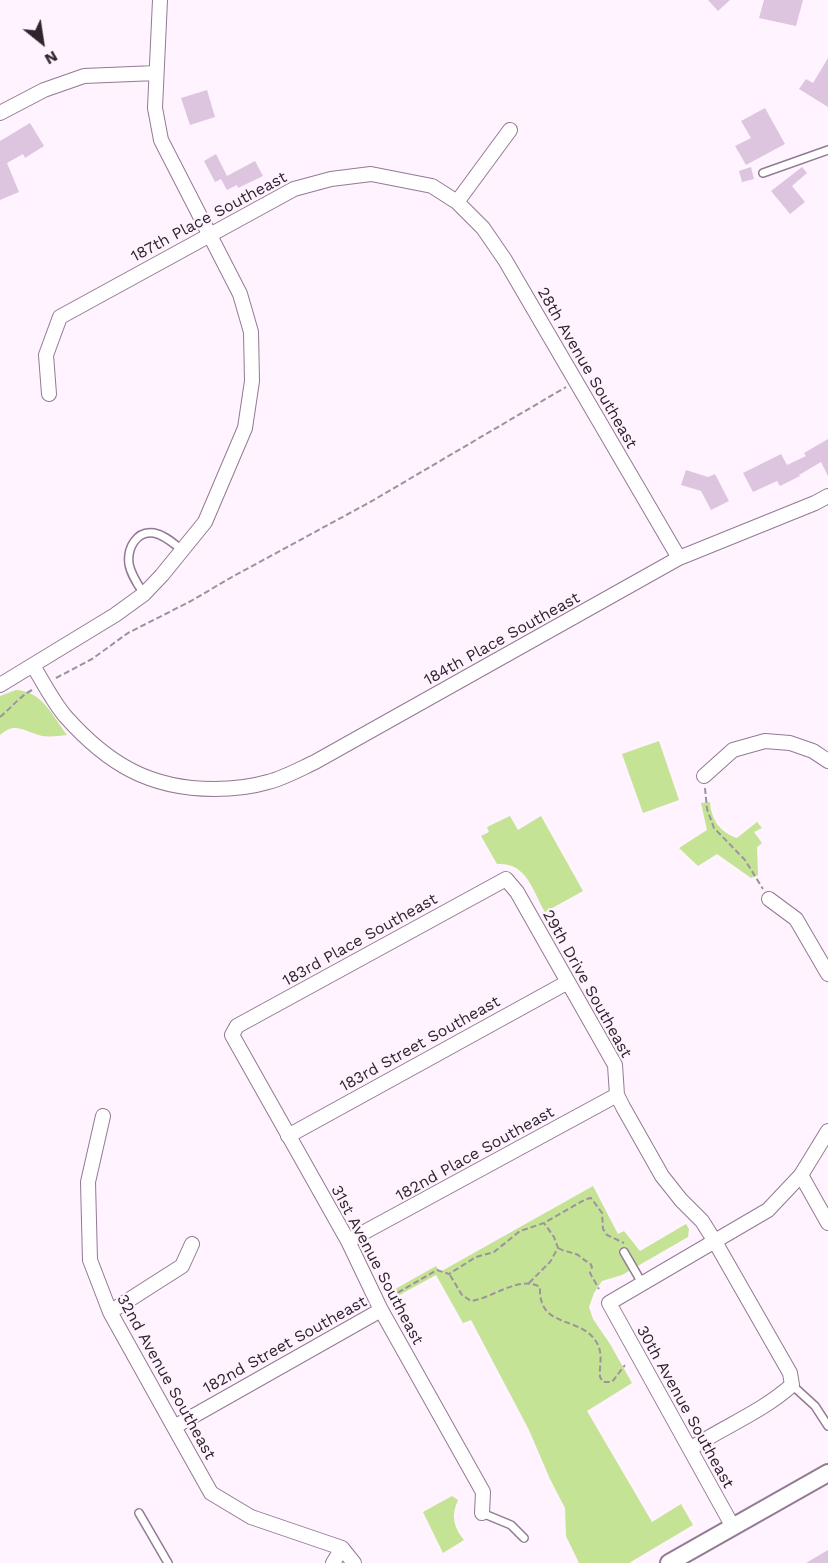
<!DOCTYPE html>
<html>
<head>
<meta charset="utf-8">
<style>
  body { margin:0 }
  #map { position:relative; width:828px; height:1563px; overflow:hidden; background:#fef3fe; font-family:"Work Sans",sans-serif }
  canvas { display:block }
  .north { position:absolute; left:12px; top:12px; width:60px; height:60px; -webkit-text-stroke:4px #fef3fe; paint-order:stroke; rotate:150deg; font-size:16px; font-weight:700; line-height:24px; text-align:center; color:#2f252f }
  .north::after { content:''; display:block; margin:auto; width:21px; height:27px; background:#2f252f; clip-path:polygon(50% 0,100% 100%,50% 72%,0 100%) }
</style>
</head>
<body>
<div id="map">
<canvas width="828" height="1563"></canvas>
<div class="north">N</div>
</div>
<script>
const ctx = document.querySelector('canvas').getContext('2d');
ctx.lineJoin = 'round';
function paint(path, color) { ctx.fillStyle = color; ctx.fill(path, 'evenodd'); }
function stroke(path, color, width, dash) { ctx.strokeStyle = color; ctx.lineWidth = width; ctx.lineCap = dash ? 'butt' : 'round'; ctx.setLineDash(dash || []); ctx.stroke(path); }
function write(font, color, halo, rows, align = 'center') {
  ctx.font = font + ' "Work Sans",sans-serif'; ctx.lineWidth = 4.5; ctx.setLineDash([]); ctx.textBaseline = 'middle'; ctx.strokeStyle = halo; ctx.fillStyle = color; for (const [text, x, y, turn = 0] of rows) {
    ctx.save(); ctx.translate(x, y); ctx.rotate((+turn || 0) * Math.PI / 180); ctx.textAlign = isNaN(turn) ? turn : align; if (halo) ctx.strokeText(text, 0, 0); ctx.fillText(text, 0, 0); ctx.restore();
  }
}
paint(new Path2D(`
  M16 690C42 691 52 715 67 735 59 736 50 737 42 736 24 732 16 721 0 735V696Z
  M659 741 679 800 643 813 622 754Z
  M710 802C711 820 721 833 737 838L757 822 762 828 754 832 762 843 757 847 758 875 751 878 717 854 698 866 679 848 707 830 701 803Z
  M510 816 518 830 541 816 583 891 545 912C532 890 527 862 497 864L481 836 489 832 487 827Z
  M593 1186 618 1234 624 1231 640 1251 686 1224 689 1229 688 1237 622 1275 602 1281 594 1293 589 1307 593 1319 610 1344 632 1383 587 1411 652 1522 681 1504 693 1525 629 1563H579L566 1536 565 1508 550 1479 529 1430 471 1320 463 1323 436 1275 394 1298 390 1292 436 1266 440 1272Z
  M452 1496 458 1500C451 1515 453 1527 464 1540L443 1553 423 1512Z`), '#c5e394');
paint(new Path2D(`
  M708 0H730L718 11Z
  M764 0H803L796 26 759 18Z
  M828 58V107L799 89 806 79 813 83Z
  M207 90 215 117 190 125 181 98Z
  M765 108 785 144 746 165 735 146 751 138 741 121Z
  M30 123 44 146 25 158 23 154 7 163 19 192 0 200V141Z
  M216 154 227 176 255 161 263 176 238 188 237 185 227 190 221 179 215 182 204 161Z
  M751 167 754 179 742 182 739 171Z
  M802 167 807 173 792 186 805 202 790 214 771 191Z
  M828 439V476L821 462 799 475 800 476 780 486 777 481 753 492 743 473 781 454 787 465 806 456 804 453Z
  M686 470 708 477 715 474 729 501 711 510 701 491 681 485Z
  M828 1550V1563H806Z`), '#ddc5e0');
const service = new Path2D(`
  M763 173 828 150
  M144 594C138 585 131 575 129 564 127 549 136 530 154 533 165 535 174 544 182 550
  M624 1252 642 1283
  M792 1385 815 1406 828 1426
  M139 1513 168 1563
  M482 1513 511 1525 524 1538`);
const minor = new Path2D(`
  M0 113 44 90 84 76 156 73
  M457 202 510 130
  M49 394 46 355 60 317 294 189 331 179 371 174 432 186 457 202 483 228 505 260 679 558
  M33 666C44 683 53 702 66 717 108 764 150 789 214 789 231 789 251 787 268 782 284 778 300 769 315 762L679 558 815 503 828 496
  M0 685 115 615 144 594 162 575 205 522 245 428 252 381 251 332 240 294 161 140 155 108 160 0
  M704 776 733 750 765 741 790 743 813 751 828 761
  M769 899 796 919 828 974
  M103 1116 88 1182 90 1260 110 1312 174 1427 211 1493 251 1517 342 1548 354 1563
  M288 1136 568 982
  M801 1175 828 1223
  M348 1241 617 1095
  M110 1312 182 1266 192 1244
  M174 1427 381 1310
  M482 1513 483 1492 381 1310 348 1241 232 1035 237 1026 506 879 517 892 615 1065 617 1095 623 1107 662 1176 681 1200 702 1221 714 1240 790 1373 792 1385C762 1412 723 1427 690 1449
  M733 1527 609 1303 768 1210 801 1175 828 1131
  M333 1563 342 1548`);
const tertiary = new Path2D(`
  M669 1563 828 1473`);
stroke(service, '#937a93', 10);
stroke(minor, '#937a93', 16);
stroke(tertiary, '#937a93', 20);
stroke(new Path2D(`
  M56 678 92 659 128 633 191 601 232 577 372 501 566 387
  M0 717C11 708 19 697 32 690
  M705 788 707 809 714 828 745 860 763 889
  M558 1248C565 1252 572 1252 578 1255 582 1258 585 1261 590 1263L592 1267 590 1273 599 1289
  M450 1275 462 1295 471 1301C493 1298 519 1275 540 1287 538 1331 583 1314 598 1345 603 1356 599 1367 600 1377L603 1382H612L625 1365
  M529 1283 550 1262 558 1248 554 1237 544 1223
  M390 1297 437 1270 449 1274 476 1257 494 1252 520 1231 544 1223 586 1199 591 1198 602 1213 603 1229 607 1235 624 1243`), '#9d939d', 2, [6, 3]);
stroke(service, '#fff', 7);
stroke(minor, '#fff', 14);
stroke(tertiary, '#fff', 16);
write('16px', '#2f252f', '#fef3fe', [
  ["187th Place Southeast",209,217,-28],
  ["28th Avenue Southeast",587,368,60],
  ["184th Place Southeast",502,639,-29],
  ["183rd Place Southeast",360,940,-29],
  ["29th Drive Southeast",587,984,61],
  ["183rd Street Southeast",420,1044,-29],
  ["182nd Place Southeast",475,1154,-29],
  ["31st Avenue Southeast",377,1265,62],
  ["182nd Street Southeast",285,1345,-29],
  ["32nd Avenue Southeast",166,1377,61],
  ["30th Avenue Southeast",685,1407,61]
]);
</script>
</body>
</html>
